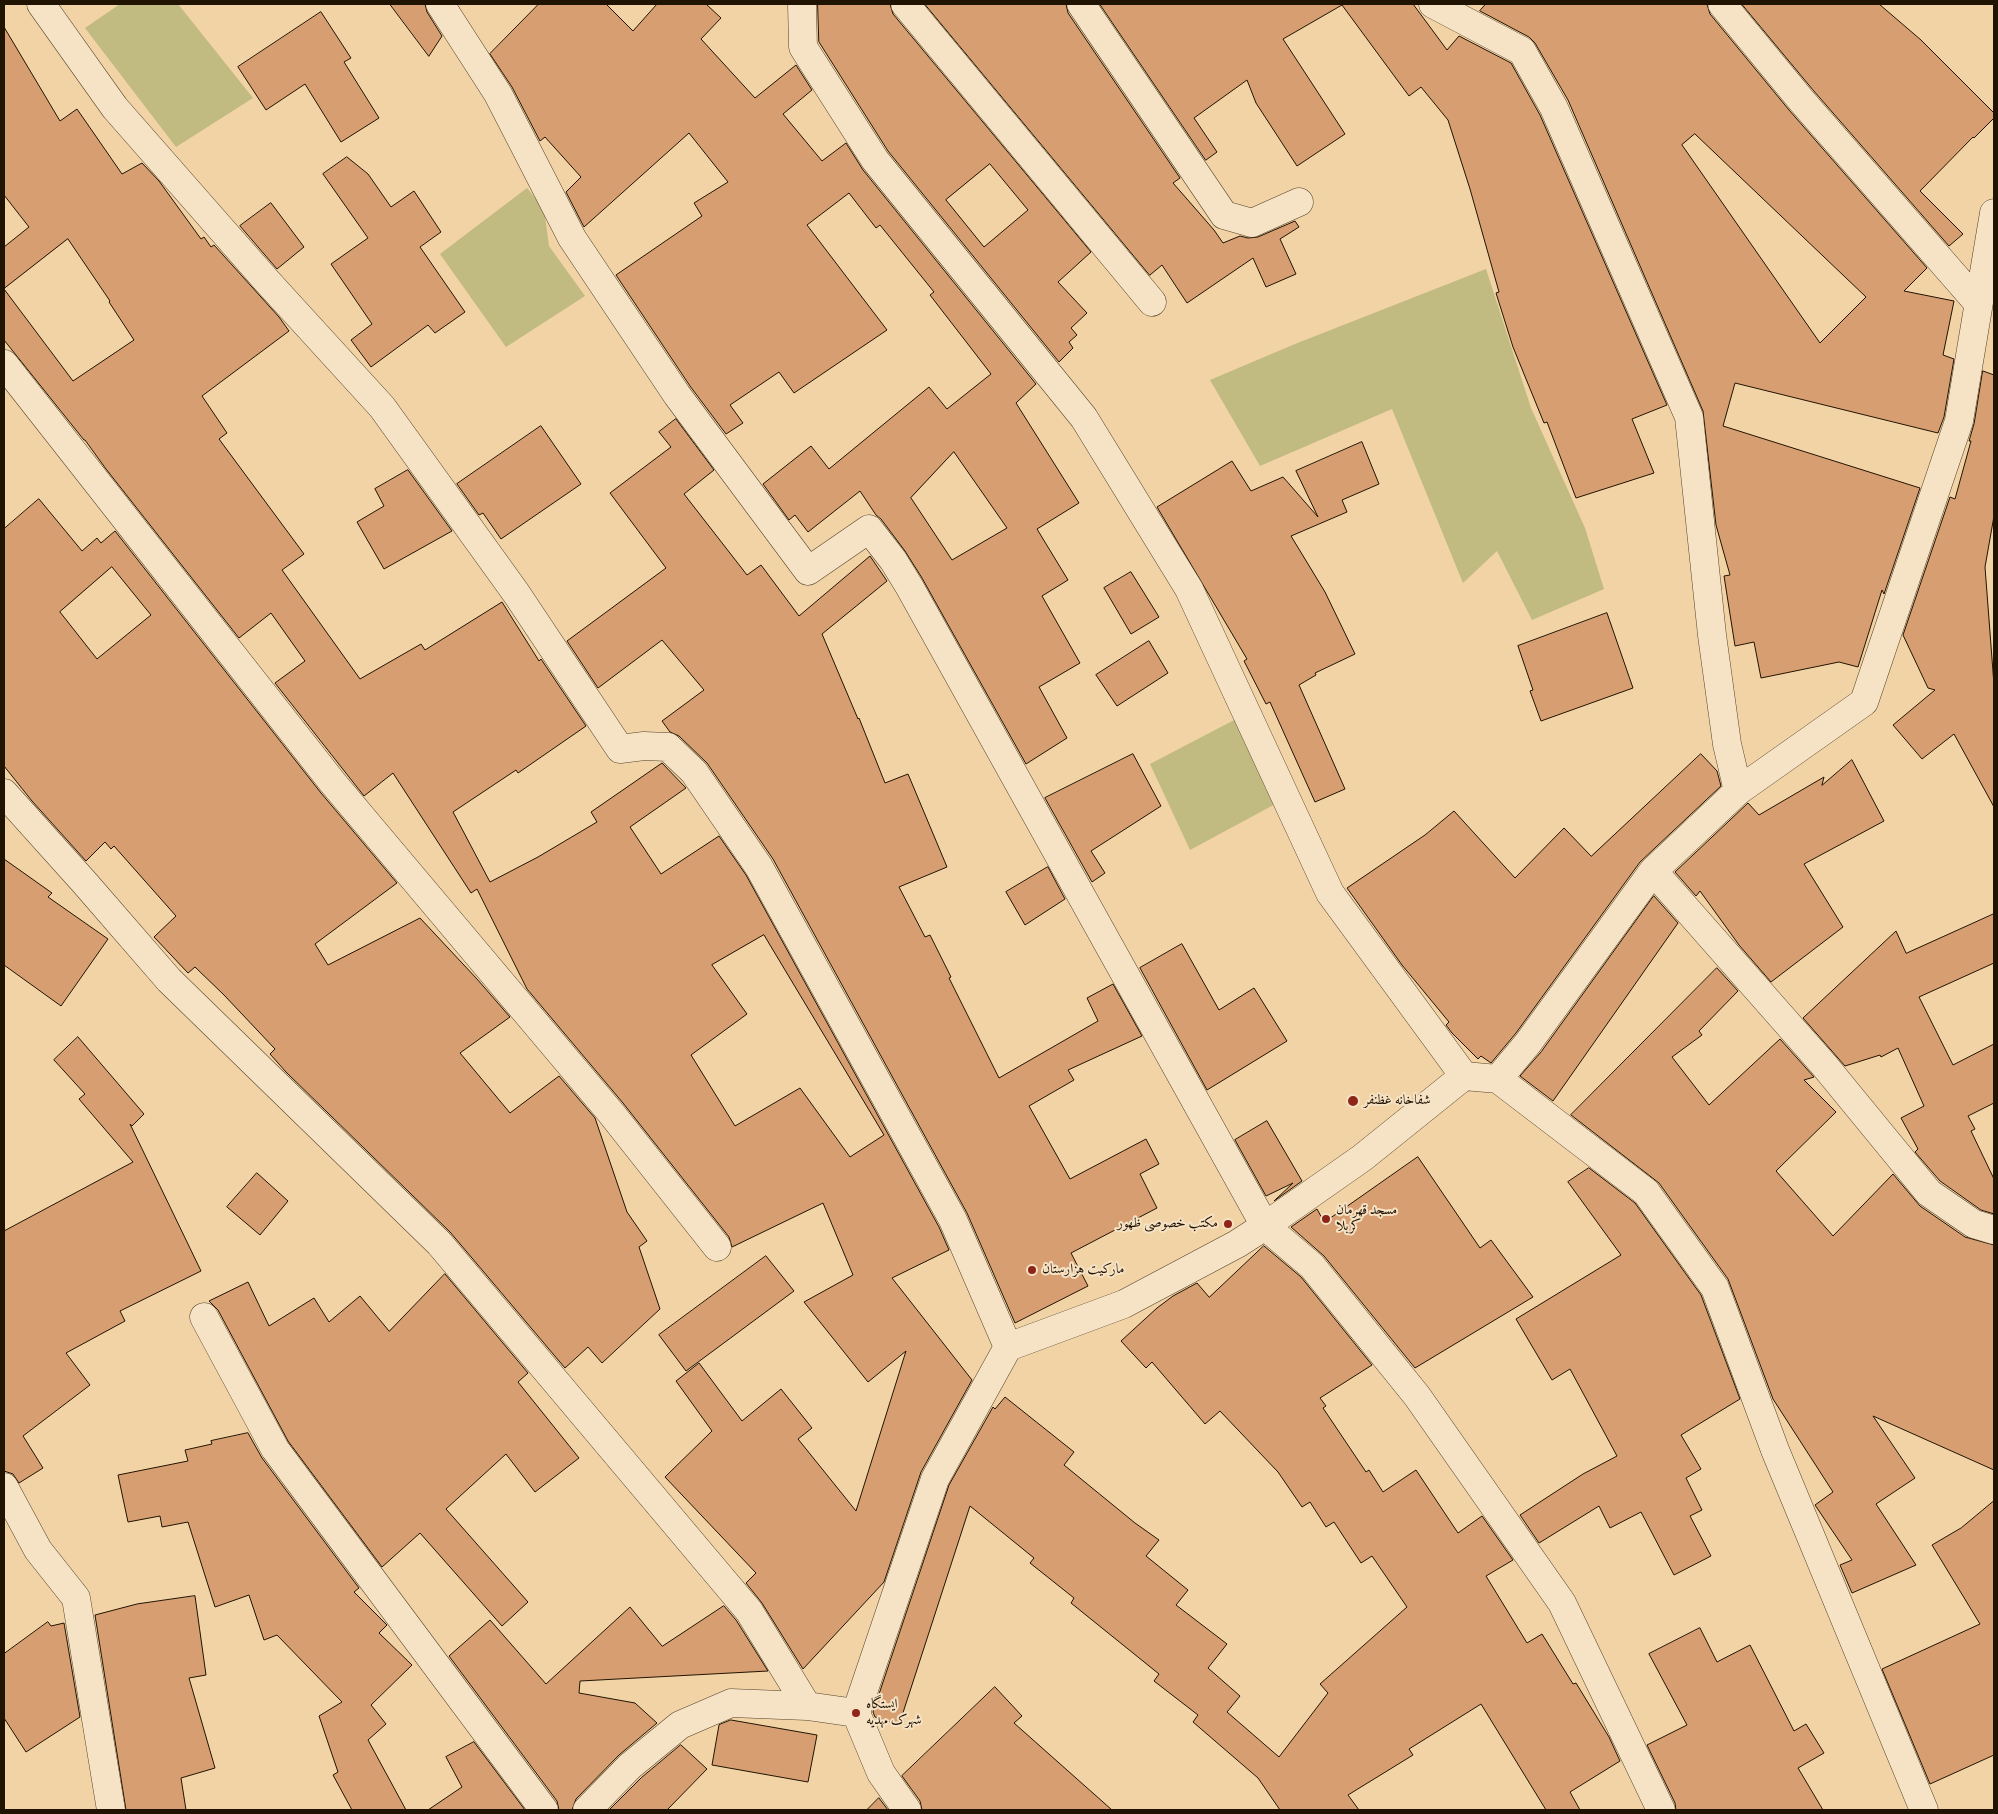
<!DOCTYPE html>
<html>
<head>
<meta charset="utf-8">
<style>
  body { margin:0 }
  #map { position:relative; width:1998px; height:1814px; overflow:hidden; background:#f1d3a5; font-family:Vollkorn,serif }
  canvas { display:block }
  .frame { position:absolute; inset:0; border:5px solid #211302; pointer-events:none }
</style>
</head>
<body>
<div id="map">
<canvas width="1998" height="1814"></canvas>
<div class="frame"></div>
</div>
<script>
const ctx = document.querySelector('canvas').getContext('2d');
ctx.lineJoin = 'round';
function paint(path, color) { ctx.fillStyle = color; ctx.fill(path, 'evenodd'); }
function stroke(path, color, width, dash) { ctx.strokeStyle = color; ctx.lineWidth = width; ctx.lineCap = dash ? 'butt' : 'round'; ctx.setLineDash(dash || []); ctx.stroke(path); }
function write(font, color, halo, rows, align = 'center') {
  ctx.font = font + ' Vollkorn,Amiri,serif'; ctx.lineWidth = 4; ctx.setLineDash([]); ctx.textBaseline = 'middle'; ctx.strokeStyle = halo; ctx.fillStyle = color; for (const [text, x, y, turn = 0] of rows) {
    ctx.save(); ctx.translate(x, y); ctx.rotate((+turn || 0) * Math.PI / 180); ctx.textAlign = isNaN(turn) ? turn : align; if (halo) ctx.strokeText(text, 0, 0); ctx.fillText(text, 0, 0); ctx.restore();
  }
}
paint(new Path2D(`
  M120 4H178L253 98 176 147 85 28Z
  M527 188 544 209 549 246 585 296 506 347 440 254Z
  M1486 269 1531 408 1585 528 1604 589 1532 620 1497 551 1463 583 1392 409 1260 466 1210 380 1295 344Z
  M1238 718 1279 802 1190 850 1150 764Z`), '#c1ba81');
const building = new Path2D(`
  M390 4H425L427 12 442 36 429 56Z
  M539 4H606L633 31 657 4H706L721 18 701 39 755 98 796 65 812 90 783 114 822 161 846 143 863 170 1036 384 1016 403 1079 503 1037 529 1068 580 1042 596 1080 663 1039 687 1067 738 1026 764 922 578 905 551 881 519 876 515 860 491 808 532 795 515 789 520 763 484 811 446 829 469 929 387 947 409 991 374 930 295 934 292 880 225 876 228 849 193 807 225 887 330 794 393 779 372 730 405 743 423 726 434 690 386 616 275 702 216 694 203 728 182 689 133 584 227 566 192 581 177 545 137 540 141 512 87 490 54ZM954 452 1007 528 952 560 911 498Z
  M818 4H890L893 14 1091 252 1058 282 1087 313 1071 328 1077 335 1069 342 1073 348 1059 362 888 151 819 42ZM990 164 1028 210 984 247 946 200Z
  M925 4H1066L1068 13 1180 178 1173 183 1214 230 1223 243 1240 236 1248 238 1258 237 1295 221 1299 227 1280 239 1296 274 1266 287 1253 258 1187 303 1162 265 1150 275Z
  M1100 4H1413L1447 50 1459 36 1511 63 1540 115 1667 405 1632 419 1654 473 1576 498 1547 422 1544 423 1513 347 1496 293 1499 292 1470 189 1448 120 1421 87 1409 96 1342 5 1283 39 1345 134 1297 166 1256 103 1247 80 1194 118 1217 152 1206 160Z
  M1486 4H1707L1710 14 1789 110 1927 268 1904 291 1954 301 1943 355 1954 359 1944 417 1938 433 1735 383 1723 426 1920 488 1884 594 1882 590 1858 667 1839 662 1761 678 1754 642 1735 646 1724 576 1730 575 1716 525 1703 411 1568 100 1535 43 1529 37 1480 11ZM1695 134 1866 297 1820 343 1682 145Z
  M1742 4H1879L1921 40 1994 113V118L1974 138 1973 137 1920 191 1963 234 1949 246 1813 90Z
  M321 12 351 58 344 62 379 118 341 142 305 84 266 110 238 67Z
  M4 27 60 121 77 109 122 174 142 163 159 181 201 239 204 237 211 247 214 245 279 317 289 331 202 396 227 433 219 439 304 554 282 570 360 679 421 644 425 650 502 602 539 661 541 659 586 726 518 773 516 770 453 812 490 882 538 857 597 822 591 812 662 763 686 788 630 827 661 874 719 836 746 875 939 1227 949 1250 892 1278 972 1380 921 1472 884 1582 803 1669 762 1603 746 1583 756 1573 665 1477 712 1431 676 1381 699 1363 742 1421 781 1389 812 1428 798 1439 856 1511 906 1351 868 1382 804 1302 853 1275 823 1203 732 1247 729 1237 623 1103 527 989 477 889 471 893 393 773 364 796 275 683 305 661 271 613 239 638 106 469 85 440H84L4 340V247L29 227 4 195ZM68 239 110 301 109 302 134 340 73 381 4 289ZM764 935 884 1135 850 1157 800 1088 735 1126 691 1055 747 1014 712 965Z
  M347 157 368 174 391 207 414 191 441 232 420 247 465 312 435 333 428 325 371 367 351 340 372 324 331 264 368 238 323 174Z
  M271 203 304 247 277 269 240 226Z
  M1983 371 1994 375V516L1985 567 1994 685V807L1954 734 1922 759 1893 725 1935 690 1928 688 1903 635 1950 497 1955 499 1971 441H1969L1974 424Z
  M676 419 714 470 684 494 747 575 761 565 799 616 870 556 887 581 822 634 858 719 859 718 885 783 908 774 947 867 899 887 925 937 930 935 951 977 949 978 999 1078 1098 1021 1087 998 1113 984 1142 1036 1068 1070 1074 1080 1029 1106 1070 1179 1146 1139 1159 1164 1140 1174 1157 1208 1071 1253 1088 1286 1015 1323 967 1213 773 859 707 763 679 736 670 732 662 721 704 690 662 640 598 688 567 641 666 568 610 493 671 447 659 432Z
  M541 426 581 484 501 539 483 513 479 515 457 484Z
  M1362 442 1379 484 1342 500 1347 512 1291 536 1325 592 1355 654 1315 673 1316 675 1299 685 1345 789 1315 802 1270 702 1266 704 1244 661 1247 659 1157 507 1232 461 1251 491 1283 477 1318 517 1296 471Z
  M408 470 452 531 384 569 357 522 384 506 375 489Z
  M39 499 82 551 97 538 101 543 115 531 321 793 397 883 315 944 328 965 420 918 477 979 510 1017 460 1053 510 1113 559 1076 595 1118 627 1212 647 1241 639 1247 660 1309 602 1363 588 1347 565 1368 450 1232 286 1072 270 1054 275 1049 224 995 195 967 188 973 154 937 176 916 114 846 111 849 105 842 86 861 32 801 4 766V529ZM112 567 151 615 97 659 60 612Z
  M1131 572 1159 617 1131 634 1104 588Z
  M1607 613 1633 688 1541 721 1530 691 1533 690 1518 646Z
  M1149 641 1168 673 1117 706 1096 675Z
  M1133 754 1161 806 1091 851 1105 873 1092 882 1045 798Z
  M1701 754 1717 771 1721 786 1640 862 1516 1033 1491 1063 1481 1056 1478 1059 1452 1033 1446 1025 1449 1022 1402 965 1347 888 1425 835 1454 811 1515 878 1564 828 1591 856Z
  M1852 760 1884 821 1804 864 1843 927 1771 982 1739 945 1700 891 1696 896 1675 872 1748 803 1759 815 1824 777 1822 785Z
  M4 859 52 893 48 897 108 939 61 1006 4 965Z
  M1048 867 1065 899 1025 925 1006 892Z
  M1654 896 1678 923 1553 1101 1520 1076 1541 1052Z
  M1994 914V963L1919 997 1953 1065 1994 1044V1103L1968 1116 1975 1129 1971 1131 1994 1179V1214L1981 1210 1940 1181 1915 1152 1918 1149 1901 1118 1924 1106 1898 1048 1881 1057 1880 1055 1845 1066 1803 1018 1896 931 1906 953Z
  M1182 944 1219 1010 1254 988 1287 1041 1207 1090 1140 968Z
  M1717 968 1738 991 1699 1031 1702 1035 1672 1057 1709 1105 1780 1039 1814 1077 1804 1080 1836 1112 1776 1171 1833 1236 1893 1174 1920 1206 1965 1237 1994 1245V1470L1873 1416 1915 1478 1876 1504 1916 1565 1852 1593 1840 1565 1852 1560 1815 1505 1833 1492 1773 1399 1728 1279 1659 1183 1571 1115Z
  M78 1037 144 1114 132 1126 130 1124 201 1271 120 1311 125 1321 66 1353 90 1385 23 1436 43 1468 19 1483 13 1474 4 1471V1231L133 1162 79 1099 85 1094 54 1060Z
  M1267 1121 1302 1181 1274 1201 1293 1183 1266 1196 1235 1140Z
  M1418 1157 1480 1248 1491 1240 1533 1297 1415 1368 1324 1256 1291 1227 1317 1209 1324 1222Z
  M1589 1168 1635 1203 1701 1295 1740 1399 1681 1435 1701 1469 1686 1478 1702 1510 1690 1516 1711 1556 1674 1575 1641 1512 1610 1528 1599 1506 1539 1543 1520 1515 1583 1474 1617 1456 1570 1369 1552 1380 1516 1319 1621 1255 1568 1182Z
  M257 1173 288 1201 260 1235 227 1207Z
  M1264 1246 1301 1277 1372 1365 1320 1398 1326 1406 1323 1408 1366 1472 1369 1470 1383 1492 1416 1470 1458 1533 1482 1516 1513 1560 1486 1576 1527 1643 1542 1634 1573 1684 1576 1683 1609 1737 1620 1761 1570 1792 1580 1810H1546L1481 1704 1409 1749 1413 1755 1348 1795 1359 1810H1280L1258 1778 1193 1722 1198 1715 1154 1681 1159 1674 1071 1603 1074 1598 1030 1563 1034 1558 970 1506 899 1725 875 1717 873 1712 949 1485 993 1407 995 1409 1005 1397 1074 1452 1064 1465 1135 1523 1159 1540 1146 1556 1188 1590 1176 1605 1227 1644 1208 1668 1240 1696 1227 1712 1279 1757 1328 1693 1320 1684 1407 1607 1372 1556 1361 1563 1334 1522 1326 1527 1310 1502 1302 1507 1278 1472 1220 1411 1205 1424 1152 1362 1146 1368 1121 1341 1157 1308 1173 1296 1197 1283 1209 1297Z
  M766 1256 794 1291 686 1371 659 1335Z
  M445 1274 528 1373 518 1382 579 1458 535 1492 506 1454 446 1509 528 1602 502 1626 420 1533 382 1567 288 1441 218 1310 209 1301 248 1282 269 1326 314 1298 329 1322 360 1296 389 1331Z
  M248 1433 262 1458 359 1588 354 1592 387 1625 379 1633 412 1665 371 1705 386 1724 368 1740 406 1810H352L333 1775 338 1772 319 1716 342 1702 277 1635 264 1640 249 1595 215 1607 188 1522 162 1527 160 1516 128 1522 118 1475 188 1461 185 1450 212 1444 211 1441Z
  M1994 1501V1755L1930 1784 1882 1669 1980 1624 1932 1545 1961 1528Z
  M195 1596 206 1675 189 1678 215 1768 181 1778 186 1810H126L95 1615 137 1604Z
  M724 1606 736 1620 768 1671 580 1681 579 1693 635 1703 657 1723 619 1755 576 1799 572 1810H559L557 1801 449 1656 490 1620 546 1684 630 1607 662 1646Z
  M48 1622 51 1626 64 1623 80 1717 26 1752 4 1718V1654Z
  M1700 1628 1717 1662 1750 1645 1794 1731 1806 1724 1824 1753 1798 1768 1823 1810H1676L1675 1803 1647 1745 1687 1725 1649 1654Z
  M995 1687 1022 1716 1014 1723 1112 1810H922L920 1801 902 1776Z
  M731 1720 817 1735 808 1782 712 1765 719 1725Z
  M474 1742 525 1810H428L462 1787 446 1757Z
  M681 1745 707 1769 667 1810H609L641 1778Z
  M879 1798 888 1810H867Z`);
paint(building, '#d79f71');
stroke(building, '#211302', 1);
const minor = new Path2D(`
  M41 4 115 108 266 280 382 407 516 593 620 749 644 746 668 747 694 772 759 867 953 1220 1008 1347
  M440 4 498 94 572 238 677 395 808 571 869 529 893 560 909 586 1265 1226 1312 1266 1417 1396 1562 1603 1661 1810
  M802 4 803 47 875 160 1084 418 1189 589 1330 893 1464 1076
  M905 4 1152 302
  M1081 4 1224 215 1252 223 1299 202
  M1433 4 1522 51 1554 108 1689 417 1712 635 1727 744 1738 791
  M1722 4 1801 100 1978 303
  M4 364 333 783 611 1113 717 1247
  M4 793 84 882 169 980 439 1243 749 1611 807 1706
  M1653 871 1824 1065 1929 1193 1974 1224 1994 1230
  M1498 1079 1646 1192 1715 1288 1775 1450 1924 1810
  M204 1317 275 1449 544 1810
  M4 1487 38 1550 76 1598 111 1810
  M587 1810 630 1766 680 1725 731 1703 807 1706 856 1713
  M907 1810 881 1773 856 1713 935 1479 1008 1347 1124 1304 1237 1244 1265 1226 1362 1158 1464 1076 1498 1079 1528 1043 1653 871 1738 791 1864 702 1959 421 1994 213`);
stroke(minor, '#55432b', 29);
stroke(minor, '#f6e2c4', 28);
for (const [x, y, r, color] of [
  [1353,1101,6,"#8f2418"],
  [1326,1219,5,"#8f2418"],
  [1228,1224,5,"#8f2418"],
  [1032,1270,5,"#8f2418"],
  [856,1713,5,"#8f2418"]
]) { const dot = new Path2D(); dot.arc(x, y, r, 0, 2 * Math.PI); ctx.fillStyle = color; ctx.fill(dot); stroke(dot, '#f6e2c4', 2); }
write('14px', '#211302', '#f6e2c4', [
  ["شفاخانه غظنفر",1364,1101],
  ["مسجد قهرمان",1336,1211],
  ["کربلا",1336,1227],
  ["مکتب خصوصی ظهور",1218,1224,"right"],
  ["مارکیت هزارستان",1042,1270],
  ["ایستگاه",866,1705],
  ["شهرک مهدیه",866,1721]
], 'left');
</script>
</body>
</html>
